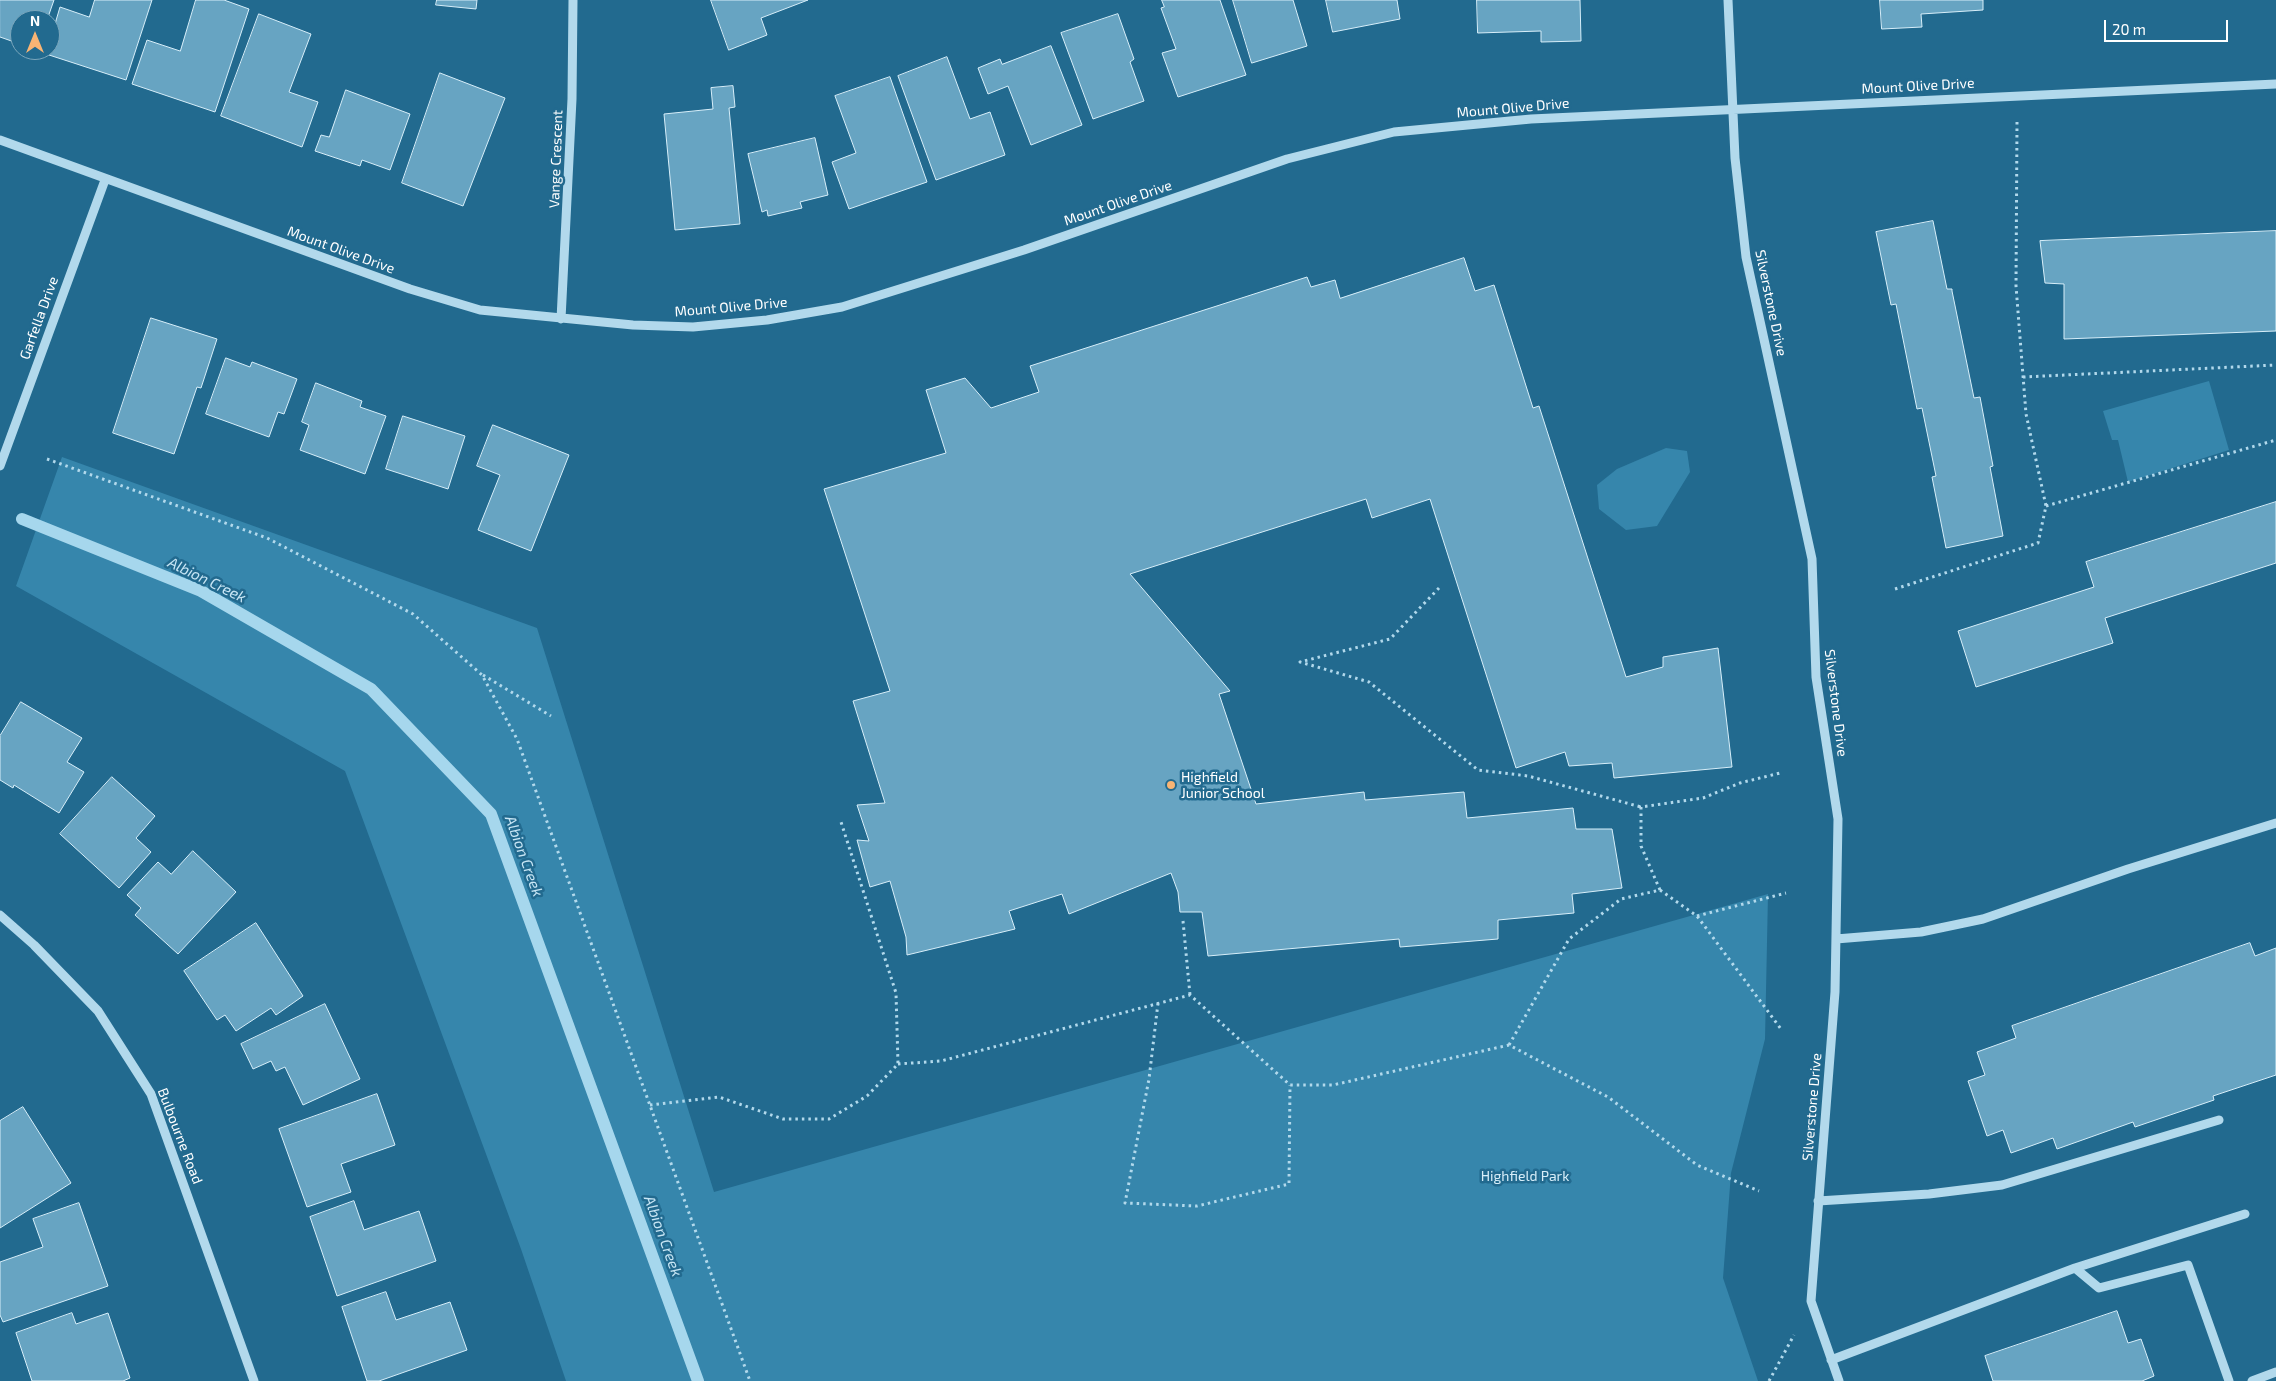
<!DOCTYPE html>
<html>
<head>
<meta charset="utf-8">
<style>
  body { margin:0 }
  #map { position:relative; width:2276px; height:1381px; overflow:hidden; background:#226a8f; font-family:"Exo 2",sans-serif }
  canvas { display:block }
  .north { position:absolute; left:10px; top:10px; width:50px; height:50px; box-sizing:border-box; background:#226a8f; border:1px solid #7aa6bc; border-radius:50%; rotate:0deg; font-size:14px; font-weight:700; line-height:20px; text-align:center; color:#fff }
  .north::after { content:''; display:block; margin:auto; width:18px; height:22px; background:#f8b474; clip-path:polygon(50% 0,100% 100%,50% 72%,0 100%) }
  .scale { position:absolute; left:2104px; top:20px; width:124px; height:22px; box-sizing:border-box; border:2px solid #fff; border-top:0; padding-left:6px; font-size:15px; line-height:18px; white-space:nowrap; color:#fff; -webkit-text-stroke:4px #226a8f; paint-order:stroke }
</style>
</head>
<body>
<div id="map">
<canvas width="2276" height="1381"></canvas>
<div class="north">N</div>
<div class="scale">20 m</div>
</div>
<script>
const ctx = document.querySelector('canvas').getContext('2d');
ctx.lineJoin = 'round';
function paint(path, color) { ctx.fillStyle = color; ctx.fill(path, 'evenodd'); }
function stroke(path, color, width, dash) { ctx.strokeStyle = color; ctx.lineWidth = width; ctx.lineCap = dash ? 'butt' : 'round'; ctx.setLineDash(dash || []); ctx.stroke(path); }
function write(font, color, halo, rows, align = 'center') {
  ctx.font = font + ' "Exo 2",sans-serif'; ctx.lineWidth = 5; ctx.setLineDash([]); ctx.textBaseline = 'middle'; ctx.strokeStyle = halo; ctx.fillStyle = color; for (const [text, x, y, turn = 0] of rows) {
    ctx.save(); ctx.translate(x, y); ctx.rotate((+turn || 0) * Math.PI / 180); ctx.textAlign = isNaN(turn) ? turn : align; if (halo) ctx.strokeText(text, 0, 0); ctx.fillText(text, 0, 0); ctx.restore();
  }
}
paint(new Path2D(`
  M2209 381 2229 450 2128 482 2118 440H2112L2103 411Z
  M1666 448 1687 451 1690 472 1657 526 1626 530 1599 509 1597 485 1617 469Z
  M62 457 537 628 714 1192 1768 894 1765 1039 1731 1173 1723 1278 1758 1381H566L521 1249 345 771 16 586Z`), '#3686ac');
stroke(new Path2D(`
  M22 519 201 591 371 689 491 814 698 1381`), '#a6d7ed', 12);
const building = new Path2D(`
  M0 0H54L47 20H20V44L0 37Z
  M95 0H152L126 80 46 54 47 50H50V41L60 7 89 17Z
  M196 0H224L249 9 215 112 132 84 147 40 180 51Z
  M437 0H477L476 9 436 5Z
  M711 0H808L761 18 767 35 729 50Z
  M1162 0H1220L1246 75 1178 97 1162 53 1176 49 1161 8 1164 7Z
  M1233 0H1293L1307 46 1252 63Z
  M1326 0H1397L1400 19 1333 32Z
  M1477 0H1580L1581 41 1541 42V31L1478 33Z
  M1880 0H1983V10L1921 14 1922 27 1882 29Z
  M259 14 311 34 289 92 318 102 302 147 221 116Z
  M1118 14 1134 59 1130 62 1144 101 1093 119 1061 33Z
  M1051 46 1082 125 1031 145 1008 86 988 94 978 68 1000 59 1002 64Z
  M947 57 970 119 990 112 1005 155 936 180 898 76Z
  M440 73 505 98 463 206 402 183Z
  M890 77 927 182 849 209 832 162 856 153 835 96Z
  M733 86 735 107 729 108 740 224 675 230 664 114 713 109 711 88Z
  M346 90 410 114 390 170 362 160 360 166 315 151 321 135 329 137Z
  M815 138 828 195 800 202 802 208 768 216 767 210 762 212 748 154Z
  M1933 221 1947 289H1952V291L1974 398 1980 397 1993 466 1990 467 2003 536 1946 548 1932 477 1936 476 1922 408 1917 409 1896 304 1891 305 1876 232Z
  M2276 231V331L2064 339V284L2045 283 2040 241Z
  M1464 258 1475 291 1494 285 1533 408 1539 406 1626 677 1663 667V657L1718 648 1732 767 1614 778 1612 763 1569 766 1565 752 1516 768 1430 499 1372 518 1366 499 1130 574 1230 691 1219 694 1256 804 1364 792 1365 800 1464 792 1467 818 1573 808 1576 829H1612L1622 888 1572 894 1574 913 1498 920V939L1400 947 1399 939 1208 956 1202 912H1180L1178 892 1171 873 1069 914 1062 894 1009 911 1015 929 907 955 906 937 890 881 870 887 857 840 869 841 857 805 885 803 853 701 890 691 824 489 946 453 926 390 965 378 991 408 1039 392 1030 366 1307 277 1311 287 1335 280 1340 298Z
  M151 318 217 339 201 388 197 387 174 454 113 433Z
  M226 358 250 367 252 362 297 379 284 414 278 412 269 437 206 414Z
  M316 383 362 401 360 407 386 416 365 474 300 450 309 425 302 422Z
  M403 416 465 436 448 489 386 469Z
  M493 425 569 455 531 551 478 530 500 475 477 466Z
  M2276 502V563L2105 618 2113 643 1976 687 1958 631 2094 587 2086 562Z
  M21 702 82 738 67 762 84 772 59 813 14 785 13 788 0 780V736Z
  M112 777 155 816 136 838 151 852 119 888 60 834Z
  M193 851 236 892 178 954 135 915 141 908 127 895 158 862 171 874Z
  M256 923 303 996 276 1015 271 1008 236 1031 225 1015 217 1020 184 971Z
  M2250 943 2255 956 2276 948V1075L2213 1096 2214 1100 2135 1127 2133 1122 2057 1149 2053 1138 2011 1153 2003 1130 1987 1136 1968 1081 1985 1075 1977 1052 2016 1038 2012 1026Z
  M325 1004 360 1079 303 1105 285 1067 276 1071 271 1061 253 1069 241 1044Z
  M377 1094 395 1145 341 1164 351 1192 307 1207 279 1129Z
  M23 1107 71 1183 0 1228V1121Z
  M354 1201 364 1230 419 1211 436 1261 337 1296 310 1217Z
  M79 1203 108 1286 3 1322 0 1315V1262L43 1247 33 1219Z
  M386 1292 396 1320 450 1302 467 1350 379 1381H367L342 1307Z
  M2117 1311 2128 1343 2141 1339 2154 1376 2142 1381H1993L1985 1356Z
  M72 1313 76 1324 108 1313 130 1378 123 1381H32L16 1333Z`);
paint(building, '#67a4c2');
stroke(building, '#d7eef9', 1);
stroke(new Path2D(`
  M2023 377 2276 365
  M47 459 267 538 413 614 482 675 517 739 750 1381
  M2046 506 2276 440
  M1439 588 1390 639 1300 662 1369 682 1478 770 1528 776 1641 807
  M1895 589 2038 543 2046 506 2026 414 2016 286 2017 122
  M483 675 551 716
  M1660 890 1641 846V807L1703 798 1740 783 1780 773
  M1697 916 1786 893
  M1183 921 1190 995
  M1158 1003 1149 1079 1125 1203 1197 1206 1289 1184 1290 1085
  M1509 1045 1569 939 1621 899 1660 890 1697 916 1781 1029
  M898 1064 941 1061 1190 995 1290 1085H1333L1509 1045 1608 1097 1697 1165 1759 1191
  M650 1105 719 1097 783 1119H829L867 1096 898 1064 896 993 841 822
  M1769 1381 1794 1335`), '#b2d9ec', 3, [2.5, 4]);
stroke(new Path2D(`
  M1728 0 1735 158 1746 257 1812 559 1816 677 1838 819 1835 992 1811 1301 1839 1381
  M0 140 410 289 480 310 633 325 693 327 767 320 842 307 1024 250 1287 159 1394 132 1531 119 2276 84
  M561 319 572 99 573 0
  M0 466 105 180
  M0 915 34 945 98 1011 151 1094 254 1381
  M1836 939 1921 932 1983 919 2128 869 2276 823
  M1818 1201 1929 1194 2002 1185 2219 1120
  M2075 1268 2245 1214
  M1831 1360 2075 1268 2099 1288 2188 1265 2229 1381
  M2252 1381 2276 1372`), '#b2d9ec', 9);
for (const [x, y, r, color] of [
  [1171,785,5,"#f8b474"]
]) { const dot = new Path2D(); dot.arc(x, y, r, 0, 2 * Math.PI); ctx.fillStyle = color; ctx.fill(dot); stroke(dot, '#226a8f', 2); }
write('14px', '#fff', '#226a8f', [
  ["Mount Olive Drive",1918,86,-3],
  ["Mount Olive Drive",1513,108,-5],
  ["Vange Crescent",556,159,-88],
  ["Mount Olive Drive",1118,203,-19],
  ["Mount Olive Drive",341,250,20],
  ["Silverstone Drive",1771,303,78],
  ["Mount Olive Drive",731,307,-5],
  ["Garfella Drive",39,318,-70],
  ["Silverstone Drive",1836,703,83],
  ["Silverstone Drive",1812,1107,-85],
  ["Bulbourne Road",180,1136,69]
]);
write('14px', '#fff', '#226a8f', [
  ["Highfield",1181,777],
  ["Junior School",1181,793]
], 'left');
write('14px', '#d7eef9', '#226a8f', [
  ["Highfield Park",1525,1176]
]);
write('italic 15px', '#c8e6f5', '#226a8f', [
  ["Albion Creek",207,580,26],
  ["Albion Creek",524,856,70],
  ["Albion Creek",663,1236,70]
]);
</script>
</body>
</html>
